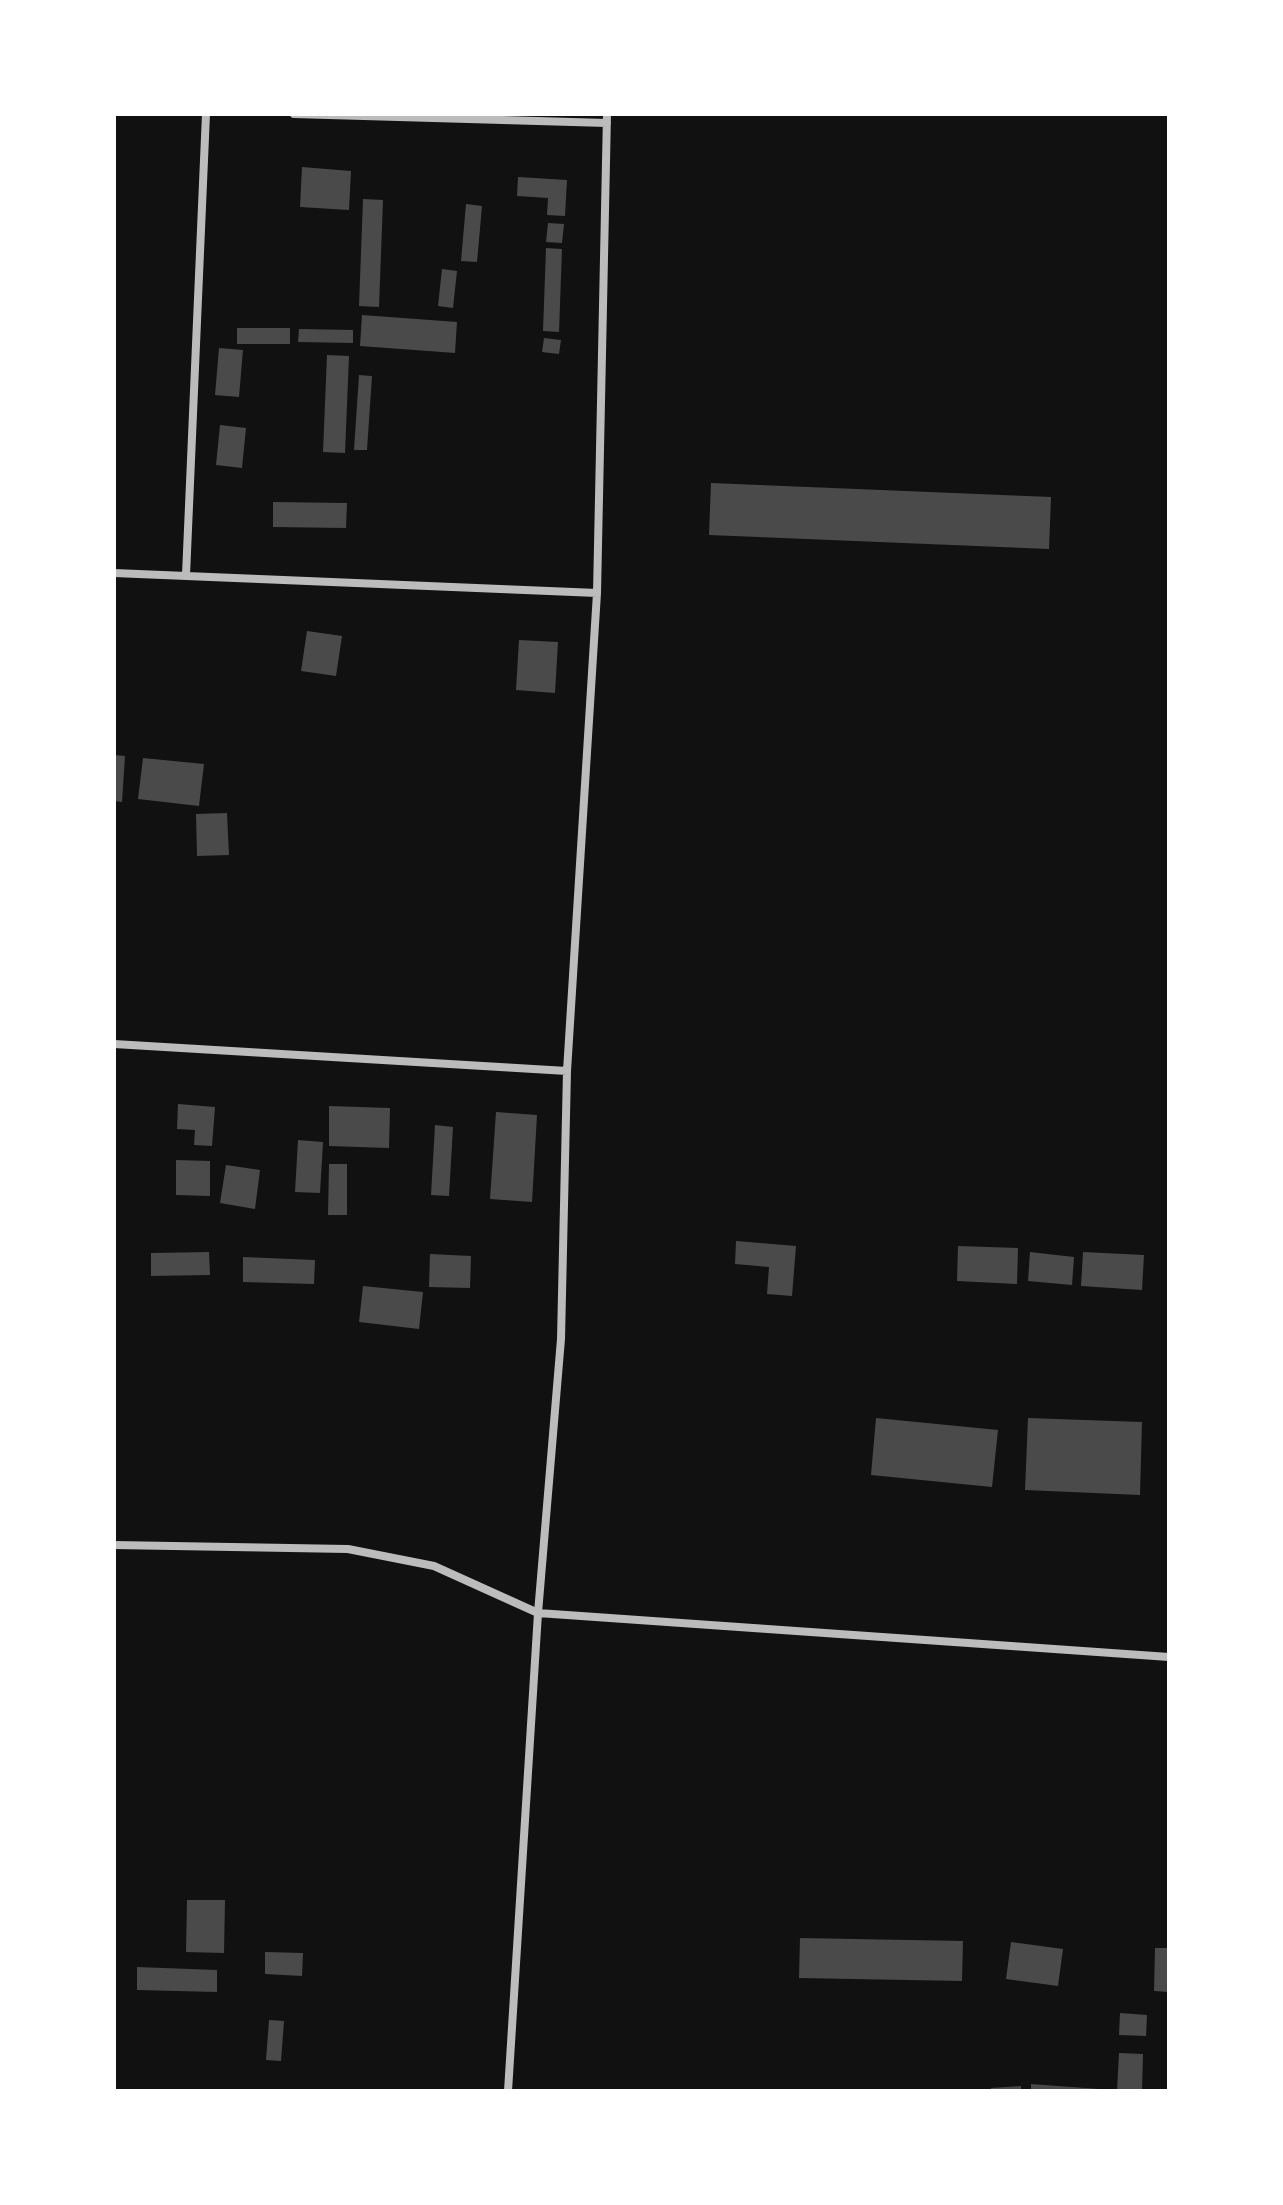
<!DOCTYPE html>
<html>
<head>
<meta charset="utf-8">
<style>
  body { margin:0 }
  #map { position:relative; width:1283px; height:2205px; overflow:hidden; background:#111; font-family:Barlow,sans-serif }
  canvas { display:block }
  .frame { position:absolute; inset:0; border:116px solid #fff; pointer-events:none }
</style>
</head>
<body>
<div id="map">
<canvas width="1283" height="2205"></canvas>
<div class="frame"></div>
</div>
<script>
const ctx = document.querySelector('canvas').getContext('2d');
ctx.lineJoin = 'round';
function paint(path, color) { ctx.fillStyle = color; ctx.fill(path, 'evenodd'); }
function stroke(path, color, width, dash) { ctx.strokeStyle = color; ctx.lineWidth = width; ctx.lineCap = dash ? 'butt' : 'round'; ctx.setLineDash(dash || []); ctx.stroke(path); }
paint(new Path2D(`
  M302 167 351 171 349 210 300 207Z
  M518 177 567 180 565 216 547 215 548 198 517 196Z
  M363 199 383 200 379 307 359 306Z
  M466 204 482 206 477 262 461 261Z
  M548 223 564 224 562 243 546 242Z
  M546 248 562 249 559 332 543 331Z
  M442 269 457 271 453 308 438 306Z
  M362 315 457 322 455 353 360 346Z
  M237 328H290V344H237Z
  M299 329 353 330V343L298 342Z
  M544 338 561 340 559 354 542 352Z
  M219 348 243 350 239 397 215 395Z
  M327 355 349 356 345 453 323 452Z
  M359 375 372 376 367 450H354Z
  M220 425 246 428 242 468 216 465Z
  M711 483 1051 497 1049 549 709 535Z
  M273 502 347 503 346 528 273 527Z
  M307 631 342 636 336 676 301 671Z
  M519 640 558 642 555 693 516 690Z
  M114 755 125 756 122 802 114 801Z
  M143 758 204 764 199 806 138 799Z
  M227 813 229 855 197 856 196 814Z
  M178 1104 215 1107 212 1146 194 1145 195 1130 177 1129Z
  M329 1106 390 1108 389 1148 329 1146Z
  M496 1112 537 1115 532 1202 490 1199Z
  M435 1125 453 1127 449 1196 431 1195Z
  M298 1140 323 1142 320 1193 295 1192Z
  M176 1160 210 1161V1196L176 1195Z
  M329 1164H347V1215H328Z
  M226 1165 260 1170 255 1209 220 1203Z
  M736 1241 796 1246 792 1296 767 1294 769 1267 735 1264Z
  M958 1246 1018 1248 1017 1284 957 1281Z
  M209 1252 210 1275 151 1276V1253Z
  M1030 1252 1074 1257 1072 1285 1028 1281Z
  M1083 1252 1144 1255 1142 1290 1081 1286Z
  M430 1254 471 1256 470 1288 429 1287Z
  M243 1257 315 1260 314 1284 243 1282Z
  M363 1286 423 1292 419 1329 359 1322Z
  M876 1418 998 1430 992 1487 871 1475Z
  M1028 1418 1142 1422 1140 1495 1025 1490Z
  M187 1900H225L224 1953 186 1952Z
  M800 1938 963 1941 962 1981 799 1978Z
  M1011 1942 1063 1949 1058 1986 1006 1979Z
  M1155 1948H1169V1992L1154 1991Z
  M265 1952 303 1953 302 1976 265 1974Z
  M137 1967 217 1970V1992L137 1990Z
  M1120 2013 1147 2015 1146 2036 1119 2035Z
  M269 2020 284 2021 281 2061 266 2060Z
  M1119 2053 1143 2054 1142 2091H1117Z
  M1031 2084 1099 2089V2091H1031Z
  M1021 2086V2091H991V2088Z`), '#4a4a4a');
stroke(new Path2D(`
  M294 114 607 123
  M114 573 597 593
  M186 575 206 114
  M114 1044 567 1071
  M114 1545 348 1549 434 1566 538 1613 1169 1657
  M508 2091 538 1613 561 1339 567 1071 597 593 607 114`), '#bcbcbc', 8);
</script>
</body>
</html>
